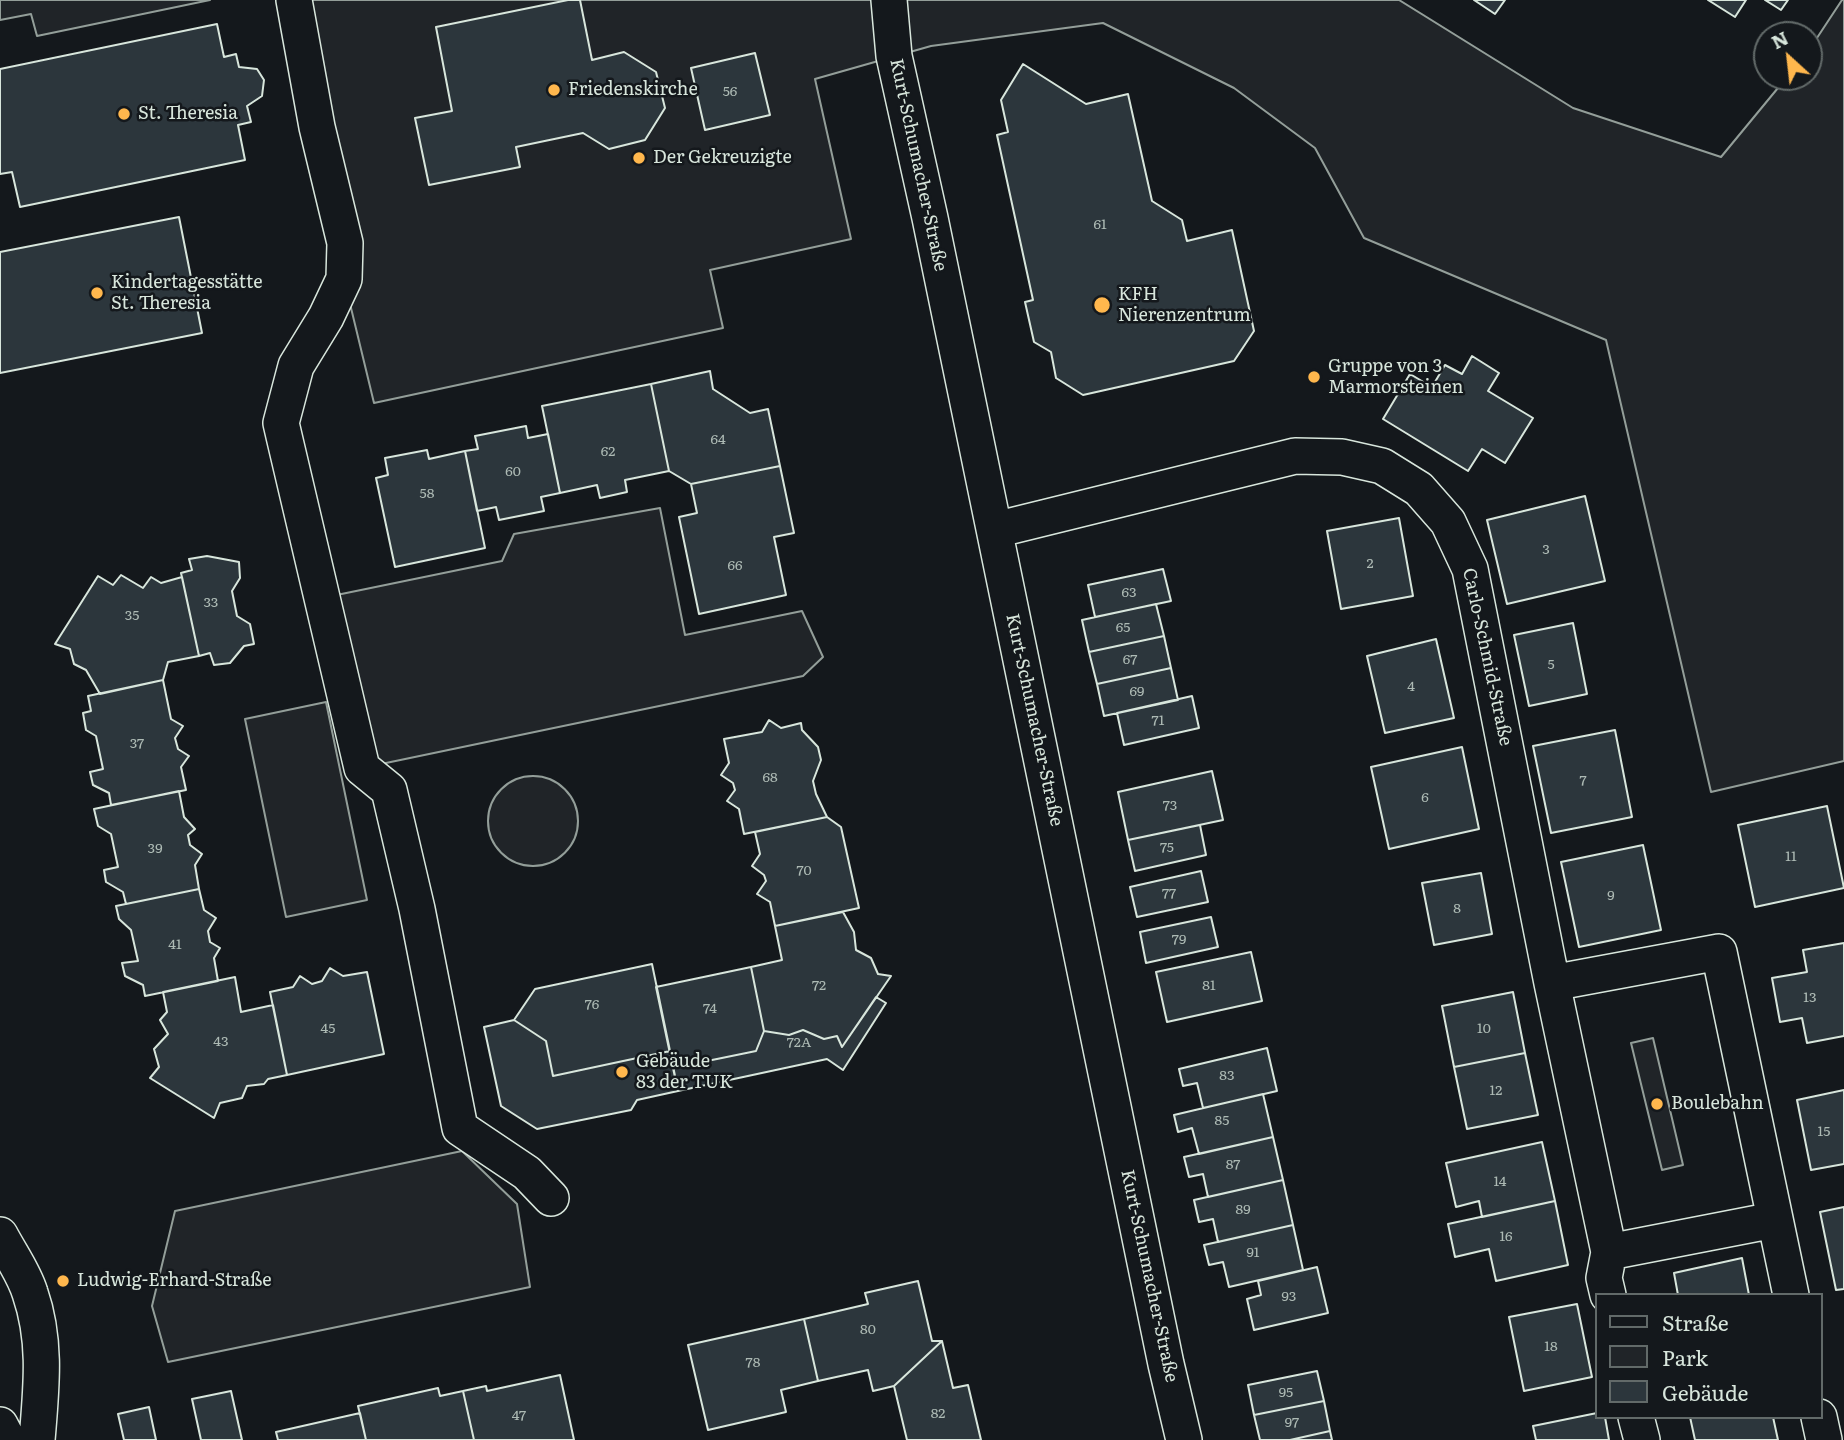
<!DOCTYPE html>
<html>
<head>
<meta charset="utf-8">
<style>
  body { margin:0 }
  #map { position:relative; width:1844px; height:1440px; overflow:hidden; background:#14181c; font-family:Literata,serif }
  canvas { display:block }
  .legend { position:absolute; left:1595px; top:1293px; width:228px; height:126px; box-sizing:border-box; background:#14181c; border:2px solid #626a69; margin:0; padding:9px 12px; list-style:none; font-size:21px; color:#d8e6dc }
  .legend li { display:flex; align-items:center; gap:14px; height:35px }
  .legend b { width:35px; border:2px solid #626a69 }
  .north { position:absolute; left:1753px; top:21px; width:70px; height:70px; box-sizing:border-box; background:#14181c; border:2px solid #626a69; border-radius:50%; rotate:333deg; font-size:19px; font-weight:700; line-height:28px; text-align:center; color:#d8e6dc }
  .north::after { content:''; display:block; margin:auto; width:24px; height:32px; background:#ffb74d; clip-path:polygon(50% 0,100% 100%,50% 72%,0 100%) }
</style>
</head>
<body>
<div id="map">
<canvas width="1844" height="1440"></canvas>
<ul class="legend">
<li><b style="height:9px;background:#14181c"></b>Straße</li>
<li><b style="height:19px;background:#202428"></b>Park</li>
<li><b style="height:19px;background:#2c363c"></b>Gebäude</li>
</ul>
<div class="north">N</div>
</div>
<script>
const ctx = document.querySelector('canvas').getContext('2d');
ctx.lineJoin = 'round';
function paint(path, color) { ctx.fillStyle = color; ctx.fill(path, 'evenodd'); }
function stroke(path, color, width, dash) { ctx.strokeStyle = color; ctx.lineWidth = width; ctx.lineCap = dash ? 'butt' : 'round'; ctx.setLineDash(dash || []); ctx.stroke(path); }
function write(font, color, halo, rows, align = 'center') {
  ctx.font = font + ' Literata,serif'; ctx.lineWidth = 5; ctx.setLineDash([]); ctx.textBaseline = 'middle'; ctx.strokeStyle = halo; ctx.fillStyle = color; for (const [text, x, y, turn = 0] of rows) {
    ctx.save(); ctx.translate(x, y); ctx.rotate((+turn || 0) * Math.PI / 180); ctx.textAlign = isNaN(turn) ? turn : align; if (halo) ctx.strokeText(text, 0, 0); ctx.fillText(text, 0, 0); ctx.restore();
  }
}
const green = new Path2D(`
  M0 0H210L37 36 31 14 0 20Z
  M294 0H1399L1573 108 1721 157 1787 77H1809V50L1842 0H1844V761L1711 792 1606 340 1364 238 1315 148 1234 88 1103 23 931 46 815 79 851 239 710 270 723 328 374 403 344 279Z
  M660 508 685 635 802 611 823 657 803 676 362 768 322 598 502 561 514 534Z
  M326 702 367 900 286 917 245 719Z
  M488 821a45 45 0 1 1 90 0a45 45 0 1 1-90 0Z
  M1653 1038 1683 1165 1662 1170 1631 1043Z
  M462 1151 517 1204 530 1287 168 1362 152 1306 175 1211Z`);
paint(green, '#202428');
stroke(green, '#939e99', 2);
const building = new Path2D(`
  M568 0H580L592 60 624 52 656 72 665 108 645 140 609 149 583 133 516 147 520 167 429 185 415 118 452 111 436 27Z
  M1474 0H1505L1495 14Z
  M1708 0H1746L1735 17Z
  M1765 0H1788L1781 10Z
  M217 24 224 57 236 54 239 67 257 69 264 80 262 96 247 106 251 122 238 125 245 160 20 207 12 172 0 174V69Z
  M755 53 770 115 705 130 691 68Z
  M1023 64 1086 104 1128 94 1152 201 1182 220 1187 241 1232 230 1254 331 1234 361 1083 395 1056 378 1051 352 1034 342 1025 302 1033 300 997 135 1008 132 1001 100Z
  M179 217 202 333 0 373V252Z
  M1472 356 1499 373 1488 391 1533 418 1505 463 1482 449 1468 471 1383 419 1410 374 1432 387 1445 365 1462 374Z
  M710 371 713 389 750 413 768 409 780 466 691 484 669 471 651 384Z
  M651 384 669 471 625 480 627 492 600 498 597 485 560 493 542 406Z
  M526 426 528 438 548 434 560 493 541 497 544 511 499 520 496 507 477 511 465 451 478 449 475 436Z
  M427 450 429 459 465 451 485 548 395 567 376 478 388 475 385 458Z
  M780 466 794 533 774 537 786 595 699 614 679 517 697 513 691 484Z
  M1585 496 1605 581 1507 604 1487 520Z
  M1399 518 1413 596 1341 609 1327 531Z
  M207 556 239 562 240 578 232 591 237 616 250 624 254 644 244 646 230 663 214 665 210 653 199 656 181 573 192 570 189 559Z
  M1163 569 1171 601 1095 617 1088 585Z
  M121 575 143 588 151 577 161 583 182 577 199 656 168 662 163 680 100 694 86 670 74 664 70 649 55 644 98 576 113 585Z
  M1156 604 1164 636 1089 652 1082 620Z
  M1573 623 1587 694 1529 706 1514 635Z
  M1164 636 1171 668 1097 684 1089 652Z
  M1436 639 1454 718 1385 733 1367 656Z
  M1171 668 1178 700 1104 716 1097 684Z
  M163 680 171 719 183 726 175 738 178 749 189 756 181 767 186 790 111 805 109 793 93 785 90 772 103 769 96 736 86 730 83 713 91 711 88 696Z
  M1192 696 1199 728 1124 745 1117 713Z
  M769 720 781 728 801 723 802 730 818 747 821 760 813 781 816 794 827 817 744 834 739 809 727 801 735 790 733 783 721 775 729 763 724 739 762 732Z
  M1615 730 1632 817 1551 833 1533 746Z
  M1462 747 1479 829 1389 849 1371 767Z
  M1212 771 1223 820 1128 840 1118 792Z
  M179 791 184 817 195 829 188 835 190 845 202 854 195 865 199 889 126 904 123 892 106 882 104 870 118 867 111 834 98 826 94 809Z
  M1827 806 1844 888 1755 907 1738 825Z
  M827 817 841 827 859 908 775 926 770 902 757 894 766 881 764 875 752 866 760 854 755 832Z
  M1200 825 1206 855 1135 871 1128 840Z
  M1643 845 1661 930 1579 947 1561 862Z
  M1201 871 1208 902 1137 917 1130 887Z
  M1481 873 1492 934 1434 945 1422 883Z
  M199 889 204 910 216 918 208 931 210 942 220 948 214 958 218 981 145 996 143 985 125 976 122 963 138 961 131 930 119 919 116 906Z
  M843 912 854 932 856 950 871 958 878 974 891 976 842 1047 837 1036 824 1039 803 1030 789 1035 764 1031 751 967 782 960 775 926Z
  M1211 917 1218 947 1146 963 1140 932Z
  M1844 943V1036L1807 1043 1802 1018 1780 1022 1772 978 1807 972 1803 950Z
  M1251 952 1262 1001 1167 1022 1156 972Z
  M652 964 670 1051 553 1076 546 1041 514 1020 535 989Z
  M751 967 764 1031 756 1051 673 1068 656 987Z
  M330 968 343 976 367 972 384 1054 287 1075 270 992 293 987 300 976 312 984 322 981Z
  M235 977 241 1012 273 1005 287 1075 268 1079 264 1084 247 1086 242 1098 220 1103 214 1118 150 1078 159 1067 154 1049 168 1034 160 1020 167 1012 163 992Z
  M1513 992 1525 1053 1454 1067 1442 1006Z
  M876 997 886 1003 843 1070 827 1059 678 1091 673 1068 756 1051 764 1031 789 1035 803 1030 824 1039 837 1036 842 1047Z
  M514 1020 546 1041 553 1076 670 1051 678 1091 637 1100 631 1110 537 1129 501 1106 484 1027Z
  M1267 1048 1277 1091 1203 1108 1197 1083 1183 1086 1179 1069Z
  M1525 1053 1538 1115 1467 1129 1454 1067Z
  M1844 1090V1164L1811 1170 1797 1100Z
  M1263 1094 1273 1137 1199 1154 1192 1128 1178 1132 1174 1115Z
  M1273 1137 1283 1180 1208 1197 1203 1174 1189 1177 1184 1157Z
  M1542 1142 1555 1201 1482 1217 1479 1201 1456 1207 1446 1163Z
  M1283 1180 1293 1225 1218 1242 1213 1219 1199 1222 1194 1200Z
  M1555 1201 1568 1265 1496 1281 1489 1249 1455 1257 1448 1224Z
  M1844 1207V1289L1836 1290 1820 1212Z
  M1293 1225 1303 1270 1229 1287 1223 1262 1209 1265 1204 1245Z
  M1742 1258 1749 1295H1678L1674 1273Z
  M1317 1267 1328 1313 1254 1330 1247 1299 1261 1295 1258 1281Z
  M918 1281 932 1341H942L894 1386 873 1391 868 1370 818 1381 804 1319 868 1304 865 1293Z
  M1577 1304 1592 1377 1524 1391 1509 1317Z
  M804 1319 818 1381 781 1390 786 1412 708 1430 688 1345Z
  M942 1341 953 1388 968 1385 981 1440H907L894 1386Z
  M1317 1371 1324 1401 1254 1415 1248 1385Z
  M560 1375 574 1440H474L463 1391 486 1386 487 1391Z
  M438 1388 440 1396 463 1391 474 1440H366L358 1406Z
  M231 1391 242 1440H201L192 1399Z
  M1324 1401 1330 1431 1290 1440H1260L1254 1415Z
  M149 1407 156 1440H124L118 1414Z
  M360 1413 366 1440H278L276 1432Z
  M1597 1413V1417H1605L1609 1440H1536L1533 1426Z
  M1690 1417H1773L1778 1440H1695Z
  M1330 1431 1332 1440H1290Z`);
paint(building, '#2c363c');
stroke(building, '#d8e6dc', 2);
const street = new Path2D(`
  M294 0 317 127 345 243 344 279 326 317 296 366 281 423 284 436 362 768 389 790 417 909 460 1128 527 1173 551 1198
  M889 0 894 56 930 218 1166 1364 1184 1440
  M995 530 1295 456 1342 457 1382 466 1419 489 1448 522 1470 569 1552 983 1609 1252 1604 1278 1608 1295
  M1552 983 1719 952 1791 1295
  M0 1235C10 1254 24 1273 30 1293 47 1342 41 1390 37 1440
  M1609 1252 1774 1220
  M1636 1417 1642 1440
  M1819 1417 1824 1440
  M0 1425 8 1440`);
stroke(street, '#d8e6dc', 38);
stroke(street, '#14181c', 35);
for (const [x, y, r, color] of [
  [554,90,7,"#ffb74d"],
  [124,114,7,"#ffb74d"],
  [639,158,7,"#ffb74d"],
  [97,293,7,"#ffb74d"],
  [1102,305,9,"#ffb74d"],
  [1314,377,7,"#ffb74d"],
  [622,1072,7,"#ffb74d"],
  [1657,1104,7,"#ffb74d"],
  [63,1281,7,"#ffb74d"]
]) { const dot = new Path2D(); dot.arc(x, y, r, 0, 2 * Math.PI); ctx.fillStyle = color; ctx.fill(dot); stroke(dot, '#14181c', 2.5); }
write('14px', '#adbab4', null, [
  ["56",730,92],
  ["61",1100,225],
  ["64",718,440],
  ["62",608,452],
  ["60",513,472],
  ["58",427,494],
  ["3",1546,550],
  ["2",1370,564],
  ["66",735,566],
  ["63",1129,593],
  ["33",211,603],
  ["35",132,616],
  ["65",1123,628],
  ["67",1130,660],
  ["5",1551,665],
  ["4",1411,687],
  ["69",1137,692],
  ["71",1158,721],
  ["37",137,744],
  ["68",770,778],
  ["7",1583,781],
  ["6",1425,798],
  ["73",1170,806],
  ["75",1167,848],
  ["39",155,849],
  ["11",1791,857],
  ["70",804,871],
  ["77",1169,894],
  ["9",1611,896],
  ["8",1457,909],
  ["79",1179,940],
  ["41",175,945],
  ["72",819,986],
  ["81",1209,986],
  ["13",1810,998],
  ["76",592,1005],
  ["74",710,1009],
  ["45",328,1029],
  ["10",1484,1029],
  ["43",221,1042],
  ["72A",799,1043],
  ["83",1227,1076],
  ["12",1496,1091],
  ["85",1222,1121],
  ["15",1824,1132],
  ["87",1233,1165],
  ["14",1500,1182],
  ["89",1243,1210],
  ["16",1506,1237],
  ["91",1253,1253],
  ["93",1289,1297],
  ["80",868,1330],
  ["18",1551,1347],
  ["78",753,1363],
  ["95",1286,1393],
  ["82",938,1414],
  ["47",519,1416],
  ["97",1292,1423]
]);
write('18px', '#d8e6dc', '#14181c', [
  ["Friedenskirche",568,90],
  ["St. Theresia",138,114],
  ["Der Gekreuzigte",653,158],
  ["Kindertagesstätte",111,283],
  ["St. Theresia",111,304],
  ["KFH",1118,295],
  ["Nierenzentrum",1118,316],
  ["Gruppe von 3",1328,367],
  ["Marmorsteinen",1328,388],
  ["Gebäude",636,1062],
  ["83 der TUK",636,1083],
  ["Boulebahn",1671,1104],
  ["Ludwig-Erhard-Straße",77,1281]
], 'left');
write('18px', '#d8e6dc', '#14181c', [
  ["Kurt-Schumacher-Straße",918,165,78],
  ["Carlo-Schmid-Straße",1487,657,78],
  ["Kurt-Schumacher-Straße",1034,720,78],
  ["Kurt-Schumacher-Straße",1149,1276,78]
]);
</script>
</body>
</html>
